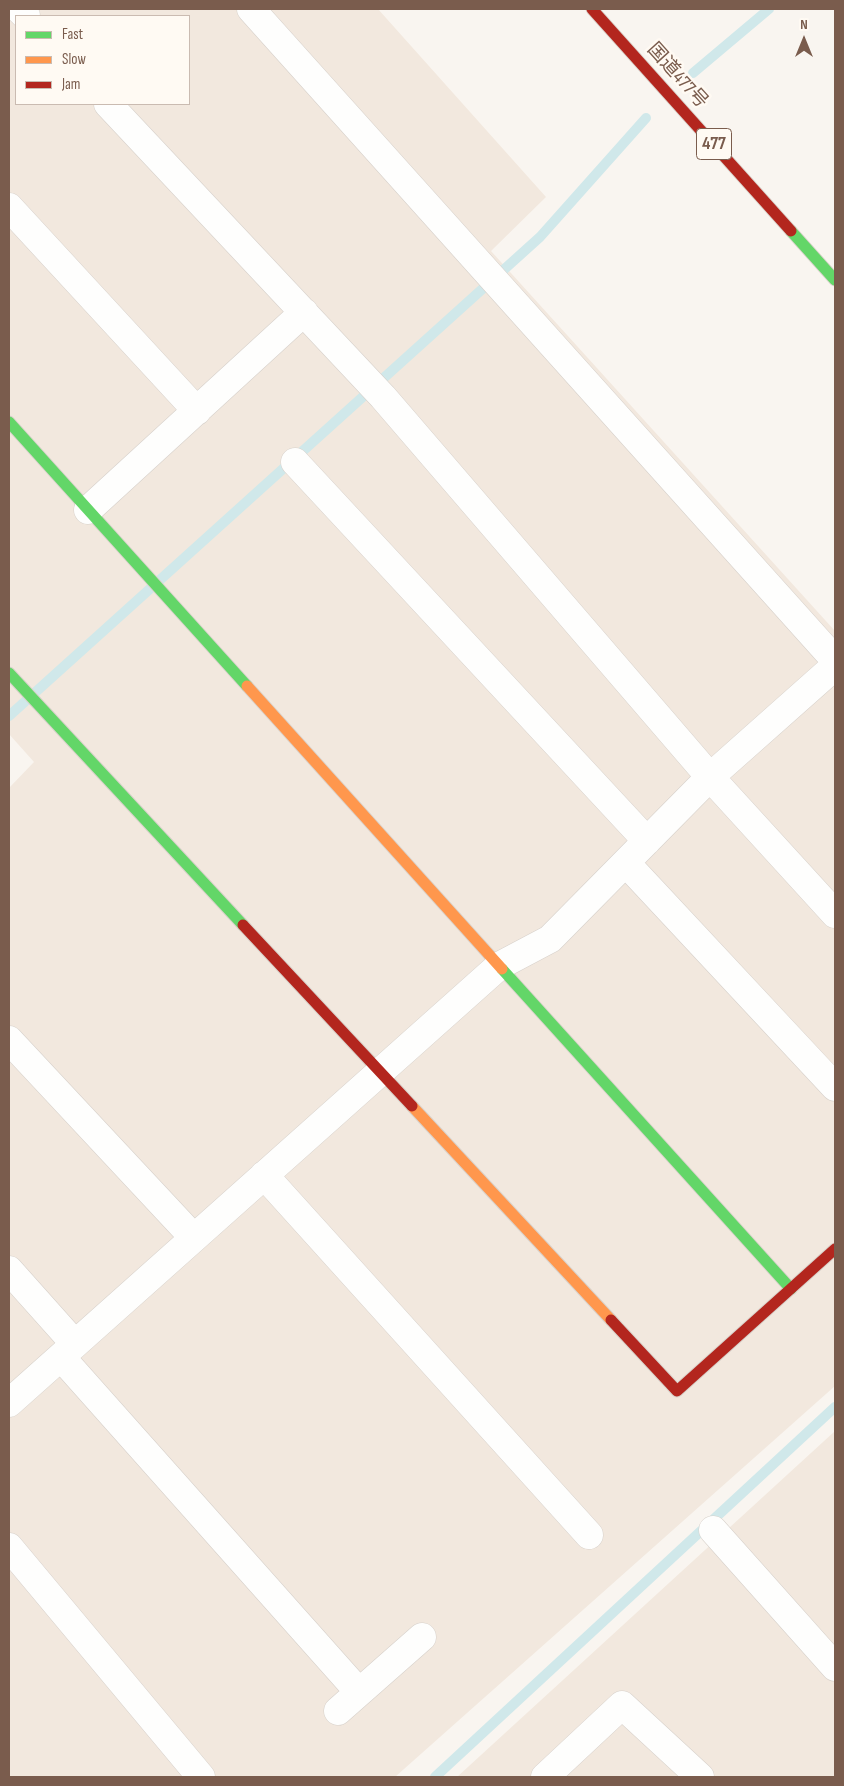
<!DOCTYPE html>
<html>
<head>
<meta charset="utf-8">
<style>
  body { margin:0 }
  #map { position:relative; width:844px; height:1786px; overflow:hidden; background:#f9f5f0; font-family:"Sofia Sans Condensed",sans-serif }
  canvas { display:block }
  .frame { position:absolute; inset:0; border:10px solid #7a5c4d; pointer-events:none }
  .legend { position:absolute; left:15px; top:15px; width:175px; height:90px; box-sizing:border-box; background:#fffaf3; border:1px solid #cabbb1; margin:0; padding:6px 9px; list-style:none; font-size:15px; color:#7a5c4d }
  .legend li { display:flex; align-items:center; gap:10px; height:25px }
  .legend b { width:25px; border:1px solid #cabbb1 }
  .north { position:absolute; left:779px; top:15px; width:50px; height:50px; -webkit-text-stroke:4px #fffaf3; paint-order:stroke; rotate:0deg; font-size:14px; font-weight:700; line-height:20px; text-align:center; color:#7a5c4d }
  .north::after { content:''; display:block; margin:auto; width:18px; height:22px; background:#7a5c4d; clip-path:polygon(50% 0,100% 100%,50% 72%,0 100%) }
</style>
</head>
<body>
<div id="map">
<canvas width="844" height="1786"></canvas>
<div class="frame"></div>
<ul class="legend">
<li><b style="height:6px;background:#63d668"></b>Fast</li>
<li><b style="height:6px;background:#ff974d"></b>Slow</li>
<li><b style="height:6px;background:#b3261e"></b>Jam</li>
</ul>
<div class="north">N</div>
</div>
<script>
const ctx = document.querySelector('canvas').getContext('2d');
ctx.lineJoin = 'round';
function paint(path, color) { ctx.fillStyle = color; ctx.fill(path, 'evenodd'); }
function stroke(path, color, width, dash) { ctx.strokeStyle = color; ctx.lineWidth = width; ctx.lineCap = dash ? 'butt' : 'round'; ctx.setLineDash(dash || []); ctx.stroke(path); }
function write(font, color, halo, rows, align = 'center') {
  ctx.font = font + ' "Sofia Sans Condensed","Noto Sans JP",sans-serif'; ctx.lineWidth = 5; ctx.setLineDash([]); ctx.textBaseline = 'middle'; ctx.strokeStyle = halo; ctx.fillStyle = color; for (const [text, x, y, turn = 0] of rows) {
    ctx.save(); ctx.translate(x, y); ctx.rotate((+turn || 0) * Math.PI / 180); ctx.textAlign = isNaN(turn) ? turn : align; if (halo) ctx.strokeText(text, 0, 0); ctx.fillText(text, 0, 0); ctx.restore();
  }
}
paint(new Path2D(`
  M9 9H378L546 197 491 251 835 631V1386L395 1777H9V788L34 762 9 734ZM16 16H189V104H16Z
  M835 1431V1777H457Z`), '#f2e8de');
stroke(new Path2D(`
  M693 73 769 9
  M9 716 540 237 646 118
  M435 1777 835 1407`), '#d0e8ea', 10);
const street = new Path2D(`
  M19 9 26 16
  M251 9 835 660
  M108 104 383 397 710 777 835 914
  M9 207 197 411
  M295 462 647 841
  M88 510 304 312
  M626 863 835 1087
  M9 1040 194 1238
  M264 1175 589 1535
  M9 1270 75 1344
  M61 1357 359 1692
  M9 1403 499 966 550 939 710 777 835 666
  M713 1530 835 1667
  M9 1547 201 1777
  M338 1711 422 1637
  M545 1777 622 1705 700 1777`);
const fast = new Path2D(`
  M791 231 835 280
  M9 422 247 686
  M9 673 243 925
  M502 969 791 1289`);
const slow = new Path2D(`
  M247 686 502 969
  M412 1106 611 1320`);
const jam = new Path2D(`
  M592 9 791 231
  M243 925 412 1106
  M611 1320 677 1391 835 1249`);
stroke(street, '#d7d1cb', 29);
stroke(fast, '#d9d2cb', 13);
stroke(slow, '#d9d2cb', 13);
stroke(jam, '#d9d2cb', 13);
stroke(street, '#fefefd', 28);
stroke(fast, '#63d668', 11);
stroke(slow, '#ff974d', 11);
stroke(jam, '#b3261e', 11);
for (const [x, y, w] of [
  [714,144,35]
]) { const box = new Path2D(); box.roundRect(x - w / 2, y - 15.5, w, 31, 4); ctx.fillStyle = '#fffaf3'; ctx.fill(box); stroke(box, '#7a5c4d', 1); }
write('bold 18px', '#7a5c4d', null, [
  ["477",714,144]
]);
write('19px', '#7a5c4d', '#fffaf3', [
  ["国道477号",677,76,48]
]);
</script>
</body>
</html>
